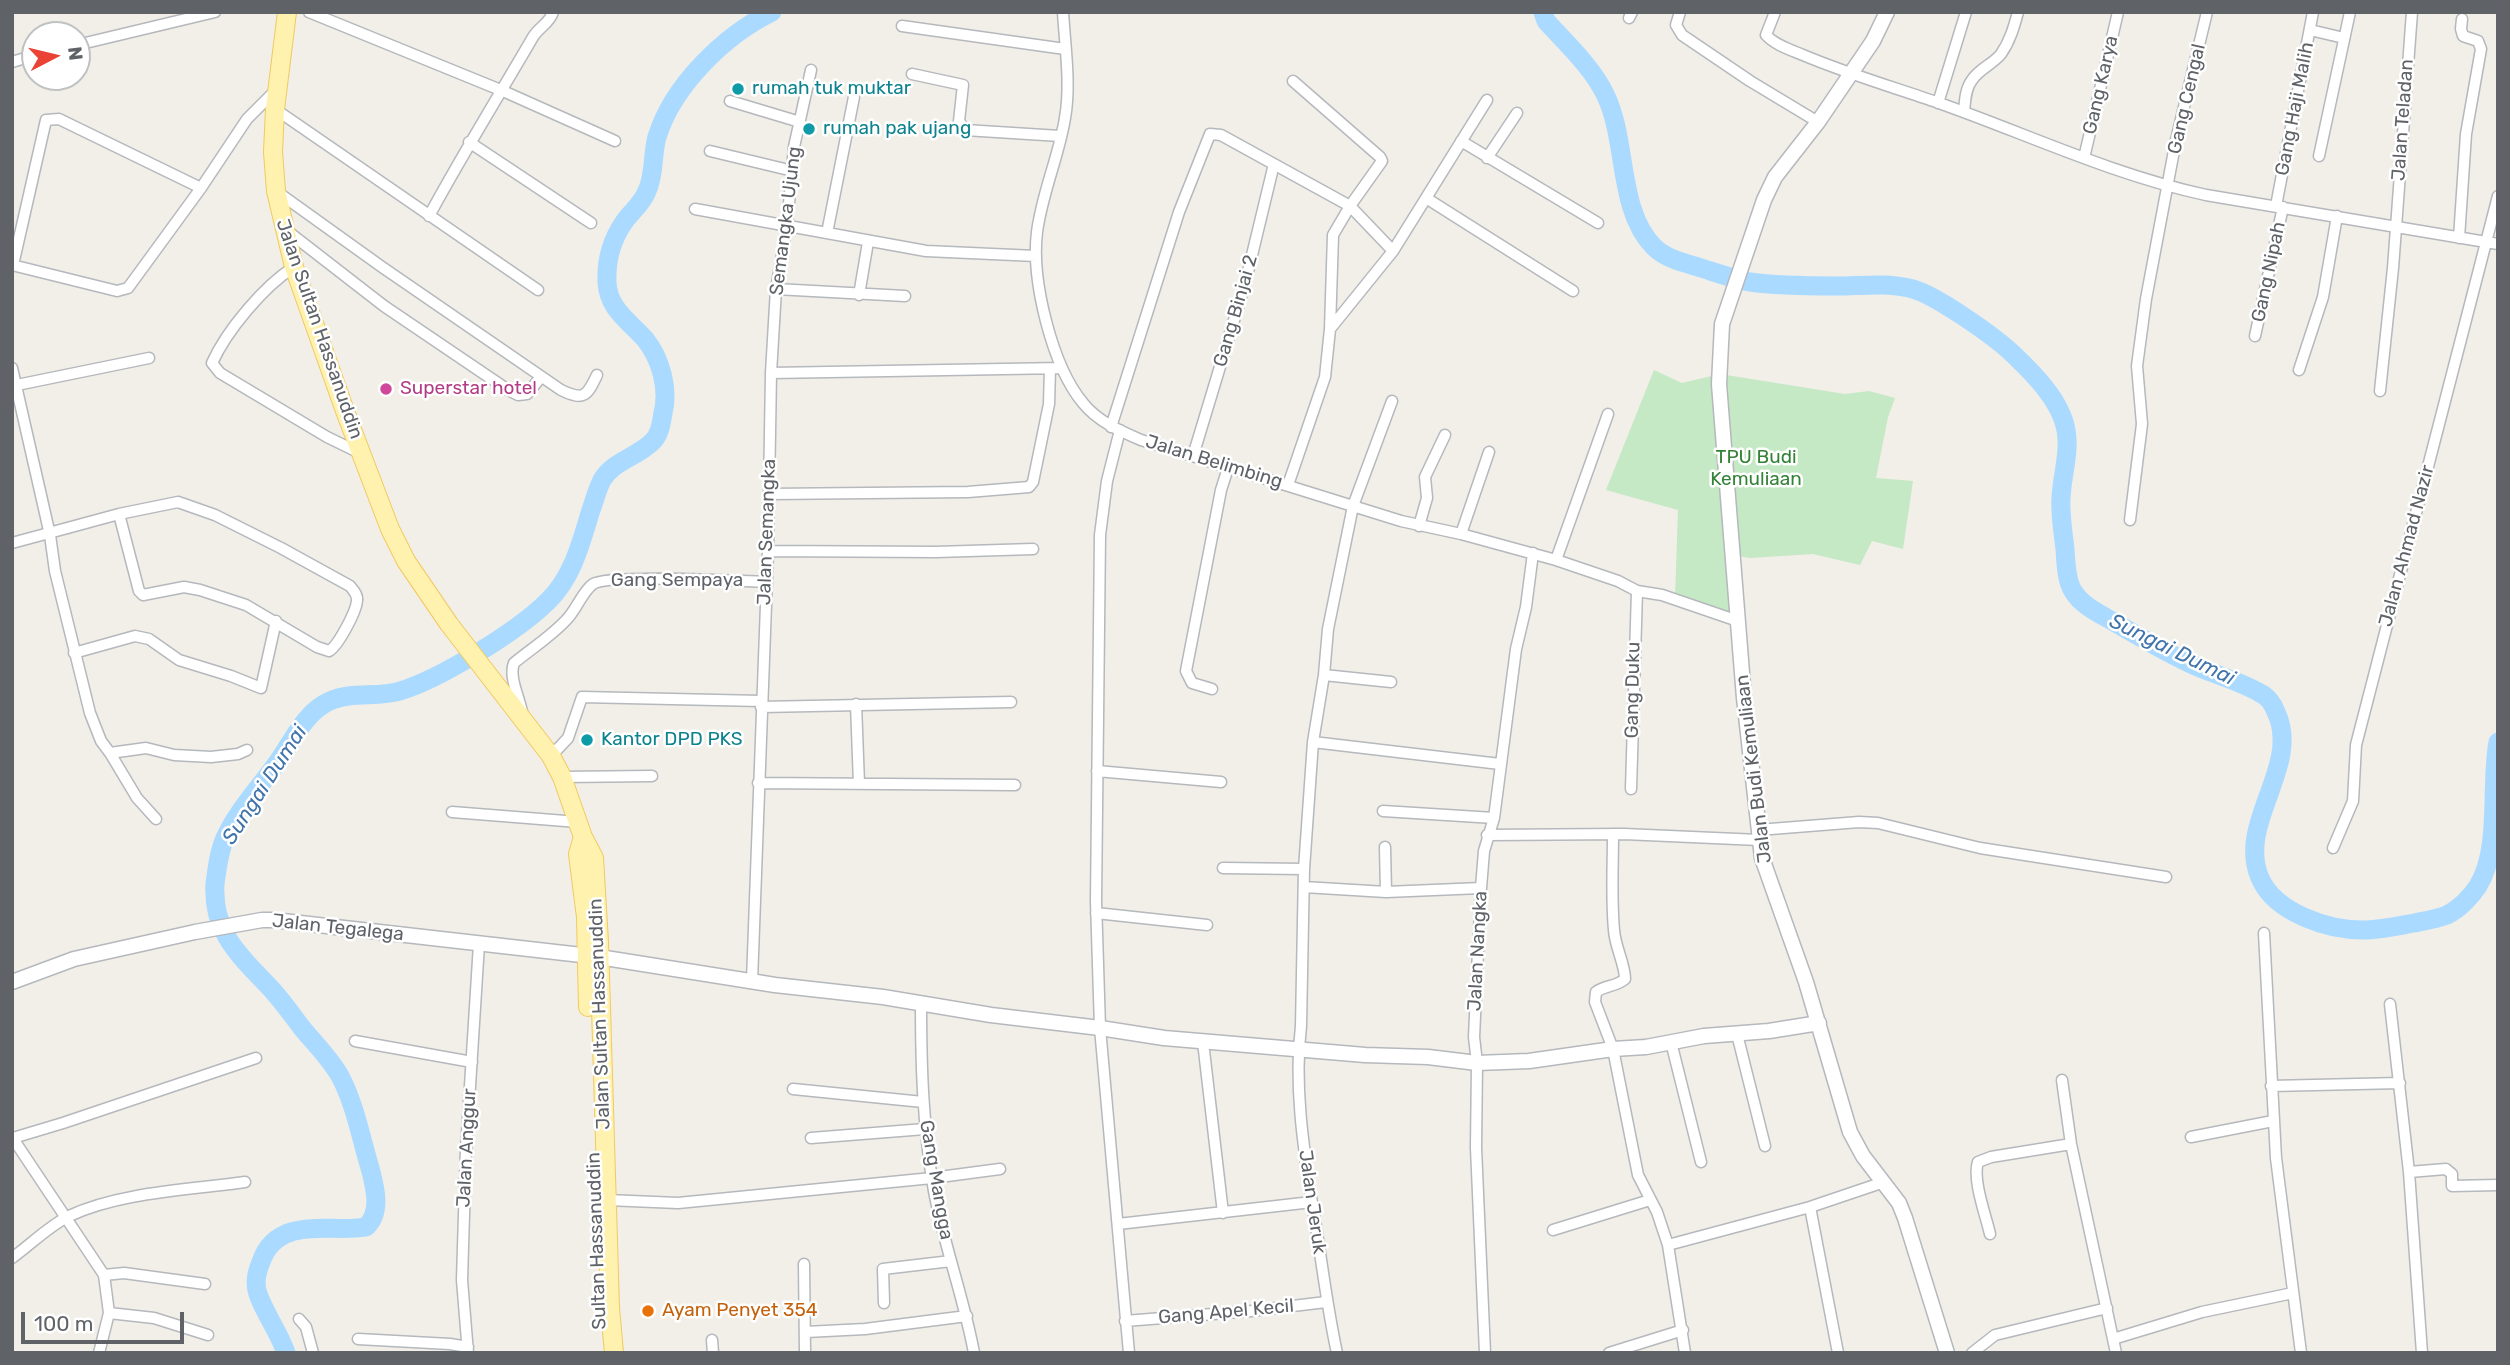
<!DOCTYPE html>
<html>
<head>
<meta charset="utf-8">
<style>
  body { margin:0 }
  #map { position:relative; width:2510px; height:1365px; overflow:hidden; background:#f1efe8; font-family:Rubik,sans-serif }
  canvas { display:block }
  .frame { position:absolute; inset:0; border:14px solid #5f6368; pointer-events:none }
  .north { position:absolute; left:21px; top:21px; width:70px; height:70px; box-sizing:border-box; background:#fff; border:2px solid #bfc1c3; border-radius:50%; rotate:83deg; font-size:19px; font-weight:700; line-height:28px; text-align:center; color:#5f6368 }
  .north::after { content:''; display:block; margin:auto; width:24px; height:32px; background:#ea4335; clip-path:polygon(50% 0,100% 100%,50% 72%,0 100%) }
  .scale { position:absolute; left:21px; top:1312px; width:163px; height:32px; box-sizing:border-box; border:4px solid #5f6368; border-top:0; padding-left:9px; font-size:21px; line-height:24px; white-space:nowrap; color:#5f6368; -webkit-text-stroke:5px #fff; paint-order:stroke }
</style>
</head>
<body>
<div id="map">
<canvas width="2510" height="1365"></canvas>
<div class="frame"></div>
<div class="north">N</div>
<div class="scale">100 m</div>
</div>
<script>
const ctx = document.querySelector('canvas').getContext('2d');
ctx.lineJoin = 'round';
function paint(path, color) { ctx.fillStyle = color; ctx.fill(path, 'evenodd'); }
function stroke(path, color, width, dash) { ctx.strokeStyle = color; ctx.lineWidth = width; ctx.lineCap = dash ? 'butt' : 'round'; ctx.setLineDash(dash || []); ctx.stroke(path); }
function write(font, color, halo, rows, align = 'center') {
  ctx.font = font + ' Rubik,sans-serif'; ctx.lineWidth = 5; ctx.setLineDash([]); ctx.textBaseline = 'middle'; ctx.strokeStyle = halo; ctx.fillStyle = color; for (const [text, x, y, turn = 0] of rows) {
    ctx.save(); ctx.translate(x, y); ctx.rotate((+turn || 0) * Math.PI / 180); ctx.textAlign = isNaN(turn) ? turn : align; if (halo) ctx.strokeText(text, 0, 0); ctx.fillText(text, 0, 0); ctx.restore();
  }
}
paint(new Path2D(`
  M1654 370 1682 383 1720 374 1845 394 1869 391 1895 398 1888 417 1876 478 1913 481 1903 549 1872 541 1860 565 1813 554 1750 558 1732 555 1737 614 1675 598 1678 510 1606 490Z`), '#c5e8c5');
stroke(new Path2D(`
  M1543 12 1546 21C1566 43 1592 67 1605 94 1628 140 1617 210 1654 247 1666 259 1685 263 1701 268 1717 273 1734 279 1750 282 1778 286 1808 286 1836 286 1862 286 1887 282 1913 289 1937 296 1994 336 2013 354 2034 374 2061 401 2066 430 2070 453 2062 475 2061 498 2060 515 2063 532 2065 549 2066 562 2066 580 2073 591 2082 606 2100 614 2114 622 2138 636 2163 651 2189 663 2212 674 2238 680 2260 693 2267 696 2273 704 2276 712 2302 766 2236 823 2260 878 2275 913 2328 930 2363 930 2380 930 2397 926 2414 923 2424 921 2437 919 2447 915 2459 909 2471 897 2478 886 2501 849 2490 785 2498 742
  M286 1353C279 1332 265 1314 258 1294 254 1282 257 1272 261 1262 277 1215 330 1233 366 1227 382 1212 375 1187 370 1168 361 1138 355 1105 341 1078 331 1059 315 1044 302 1028 292 1015 283 1002 273 991 242 957 212 935 215 884 217 868 219 852 225 838 238 809 262 785 279 760 293 740 306 711 330 701 351 691 378 698 400 691 440 679 518 631 548 601 573 577 581 542 591 510 595 499 597 490 602 480 613 461 637 457 652 442 660 435 661 424 663 413 669 389 661 359 645 339 629 321 608 309 607 282 606 260 611 241 624 222 632 211 642 204 647 191 655 174 652 154 657 137 673 85 725 35 772 12`), '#aadaff', 19);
const minor = new Path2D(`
  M309 12 503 91 615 141
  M1063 12C1065 46 1071 85 1065 118 1059 156 1042 193 1037 232 1031 280 1052 366 1083 403 1097 421 1120 431 1141 440L1401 521 1461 534 1556 560 1618 581 1637 591 1662 595 1738 621
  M1680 12 1676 25 1682 35 1750 81 1818 122
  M1775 12 1766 35C1775 45 1791 50 1803 55 1848 74 1893 87 1939 103 2027 134 2113 175 2206 195L2498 244
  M1629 18 1632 12
  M902 26 1065 49
  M2310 30 2344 38
  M77 45 215 12
  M12 62 35 55
  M912 74 963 85 959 121 965 130 1060 136
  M730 101 800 122
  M1938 103 1966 12
  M275 109 538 290
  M1964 112C1965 102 1965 89 1972 80 1979 69 1993 64 2001 54 2010 41 2014 27 2018 12
  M1461 141 1598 223
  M469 142 591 223
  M710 151 793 171
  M2319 156 2350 12
  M1487 158 1517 113
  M2084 158 2118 12
  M276 191 382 267 561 390C584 401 587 396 597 375
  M1426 198 1573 291
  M2276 206 2313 12
  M695 209 926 251 1036 256
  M429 216C462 155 498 97 533 37 539 27 550 23 553 12
  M286 230 384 306 508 390 518 395 527 394 541 377
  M827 233 854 97
  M2459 238 2466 134 2481 49 2478 41 2463 36 2461 29 2462 19
  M12 265 117 291 128 288 201 188 247 119 276 90
  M13 265 46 120 59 119 201 188
  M294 267C264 286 227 330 212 363L220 373 327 437 362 454
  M776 289 905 296
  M859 295 868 242
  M1330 329 1393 251 1487 100
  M2255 336 2283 207
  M12 368 50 535 55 571 90 713 101 741 110 753 137 798 156 819
  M2299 370 2323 297 2337 216
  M771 373 776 289 787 226 794 147 811 70
  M12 386 149 358
  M2380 391 2393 268 2412 12
  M1111 427 1179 212 1210 134 1221 135 1350 206 1393 251
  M1120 430 1107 481 1100 535 1096 901 1100 1028 1129 1353
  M1193 456 1245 284 1274 164
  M1288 485 1325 377 1330 329 1333 235 1350 206 1382 161 1380 157 1293 81
  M769 494 968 492 1029 487 1033 482 1049 404 1050 369
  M2130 520 2142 424 2137 366 2146 299 2176 140 2207 12
  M1419 526 1427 498 1425 477 1445 435
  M1461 534 1489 452
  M12 543 119 514 178 502 215 515 281 548 350 586C354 591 358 595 357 601 356 612 338 646 329 651L317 647 246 605 200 590 184 587 143 595 139 591 119 514
  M768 551 936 552 1033 549
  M1556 560 1608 414
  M74 653 135 636 149 639 179 660 231 676 261 688 276 621
  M1324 675 1391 682
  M1212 689 1192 683 1186 671 1221 490 1228 468
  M856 704 859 784
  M761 707 1011 702
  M523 717C521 700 508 678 514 663 532 648 552 636 568 618 577 608 583 591 593 584 607 574 741 581 766 582
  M1313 742 1500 764
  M110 753 146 748 174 755 211 757 238 754 247 750
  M551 756 568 738 582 697 761 701
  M1097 771 1221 782
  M562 777 652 776
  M758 783 1015 785
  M1631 789 1637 591
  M1383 811 1494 818
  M452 812 578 822
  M1758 830 1859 822 1878 823 1980 848 2166 877
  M1613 834C1613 866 1611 898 1614 930 1615 947 1625 964 1625 979 1616 987 1605 985 1596 992L1595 1002 1613 1049 1638 1175 1657 1212 1668 1245 1685 1353
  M1487 835 1624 834 1759 840
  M1385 847 1386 892
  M2333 848 2353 801 2356 745 2498 196
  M1223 868 1304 869
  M1304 887 1386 892 1481 888
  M1096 913 1207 925
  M2264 933 2276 1158 2301 1353
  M752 981 768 551 771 373 1062 368
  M921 1004C921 1067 923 1129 934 1191 944 1246 964 1298 974 1353
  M2390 1004 2409 1172 2422 1353
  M1737 1034 1765 1146
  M355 1041 472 1062
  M1203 1042 1223 1213
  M1671 1042 1701 1162
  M2062 1080 2071 1144 2116 1353
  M2271 1086 2400 1083
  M793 1089 923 1102
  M12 1137 104 1275 109 1313 99 1353
  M2191 1137 2273 1121
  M13 1138 63 1123 256 1058
  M811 1138 925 1129
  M2409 1172 2446 1169 2452 1174V1186L2498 1185
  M607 1200 678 1203 932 1178 1000 1169
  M1810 1207 1838 1353
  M1118 1224 1312 1202
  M1553 1230 1650 1200
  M1990 1234C1986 1216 1972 1179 1978 1162L1991 1157 2071 1144
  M1668 1245 1810 1207 1884 1182
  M12 1258C30 1245 49 1226 69 1216 120 1192 189 1190 245 1182
  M804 1264 805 1353
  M104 1275 124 1273 205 1284
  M884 1303 883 1269 951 1261
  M109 1313 154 1318 208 1335
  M299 1319 306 1327 313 1353
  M1125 1321 1251 1311 1326 1302
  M806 1332 865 1329 967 1316
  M358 1339 450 1344 468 1347
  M2113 1339 2202 1312 2293 1293
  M712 1340 713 1353
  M468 1353 462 1280 466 1149 479 944
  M1337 1353C1326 1303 1321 1253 1312 1203 1303 1145 1294 1084 1301 1026L1304 869 1313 742 1324 675 1328 629 1353 506 1392 401
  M1485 1353 1476 1148 1477 1063 1474 1037 1481 888 1484 851 1494 818 1516 649 1526 607 1533 553
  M1609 1353 1683 1330
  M1972 1353 1995 1335 2107 1308`);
const tertiary = new Path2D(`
  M1887 12 1873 41 1818 122 1775 177 1764 200 1722 324 1719 384 1744 698 1762 858 1806 982 1850 1132 1863 1156 1899 1203 1905 1218 1947 1353
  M12 982 74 959 195 932 262 920H274L599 957 775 985 883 997 991 1015 1100 1028 1164 1038 1365 1055 1428 1057 1477 1063 1529 1061 1613 1049 1646 1047 1704 1036 1769 1031 1819 1023`);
const primary = new Path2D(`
  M287 12 275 109 273 152 276 191 294 267 345 411 390 529 406 561 449 624 551 756 562 777 583 837 594 858 599 942 610 1308 614 1353
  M583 837 578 854 586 917 588 1007`);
stroke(minor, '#b5b8bc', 13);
stroke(tertiary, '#b5b8bc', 17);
stroke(primary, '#f2c960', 20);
stroke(minor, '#fff', 10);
stroke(tertiary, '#fff', 14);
stroke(primary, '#fff2af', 18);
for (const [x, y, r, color] of [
  [738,89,7,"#0f9aa8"],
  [809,129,7,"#0f9aa8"],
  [386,389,7,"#d1479c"],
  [587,740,7,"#0f9aa8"],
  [648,1311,7,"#e8710a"]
]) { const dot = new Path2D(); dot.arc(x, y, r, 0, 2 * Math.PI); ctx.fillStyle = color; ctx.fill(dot); stroke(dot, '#fff', 2.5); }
write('19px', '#5f6368', '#fff', [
  ["Gang Karya",2101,85,-77],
  ["Gang Cengal",2187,99,-77],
  ["Gang Haji Malih",2295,109,-79],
  ["Jalan Teladan",2403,120,-86],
  ["Semangka Ujung",786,221,-83],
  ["Gang Nipah",2269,272,-78],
  ["Gang Binjai 2",1236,311,-74],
  ["Jalan Sultan Hassanuddin",319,329,71],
  ["Jalan Belimbing",1214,462,17],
  ["Jalan Semangka",767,532,-88],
  ["Jalan Ahmad Nazir",2407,546,-75],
  ["Gang Sempaya",677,581],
  ["Gang Duku",1633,690,-89],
  ["Jalan Budi Kemuliaan",1754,769,-97],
  ["Jalan Tegalega",338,928,6],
  ["Jalan Nangka",1478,951,-87],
  ["Jalan Sultan Hassanuddin",600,1014,-92],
  ["Jalan Anggur",467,1148,-87],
  ["Gang Mangga",936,1180,80],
  ["Jalan Jeruk",1312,1202,82],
  ["Sultan Hassanuddin",597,1241,-92],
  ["Gang Apel Kecil",1226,1312,-5]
]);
write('19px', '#0d838f', '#fff', [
  ["rumah tuk muktar",752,89],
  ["rumah pak ujang",823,129],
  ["Kantor DPD PKS",601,740]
], 'left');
write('19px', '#b23c85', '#fff', [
  ["Superstar hotel",400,389]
], 'left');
write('19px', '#348238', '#fff', [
  ["TPU Budi",1756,458],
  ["Kemuliaan",1756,480]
]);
write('19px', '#c56008', '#fff', [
  ["Ayam Penyet 354",662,1311]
], 'left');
write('italic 21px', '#4174aa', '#fff', [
  ["Sungai Dumai",2172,650,26],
  ["Sungai Dumai",265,785,-57]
]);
</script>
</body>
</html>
